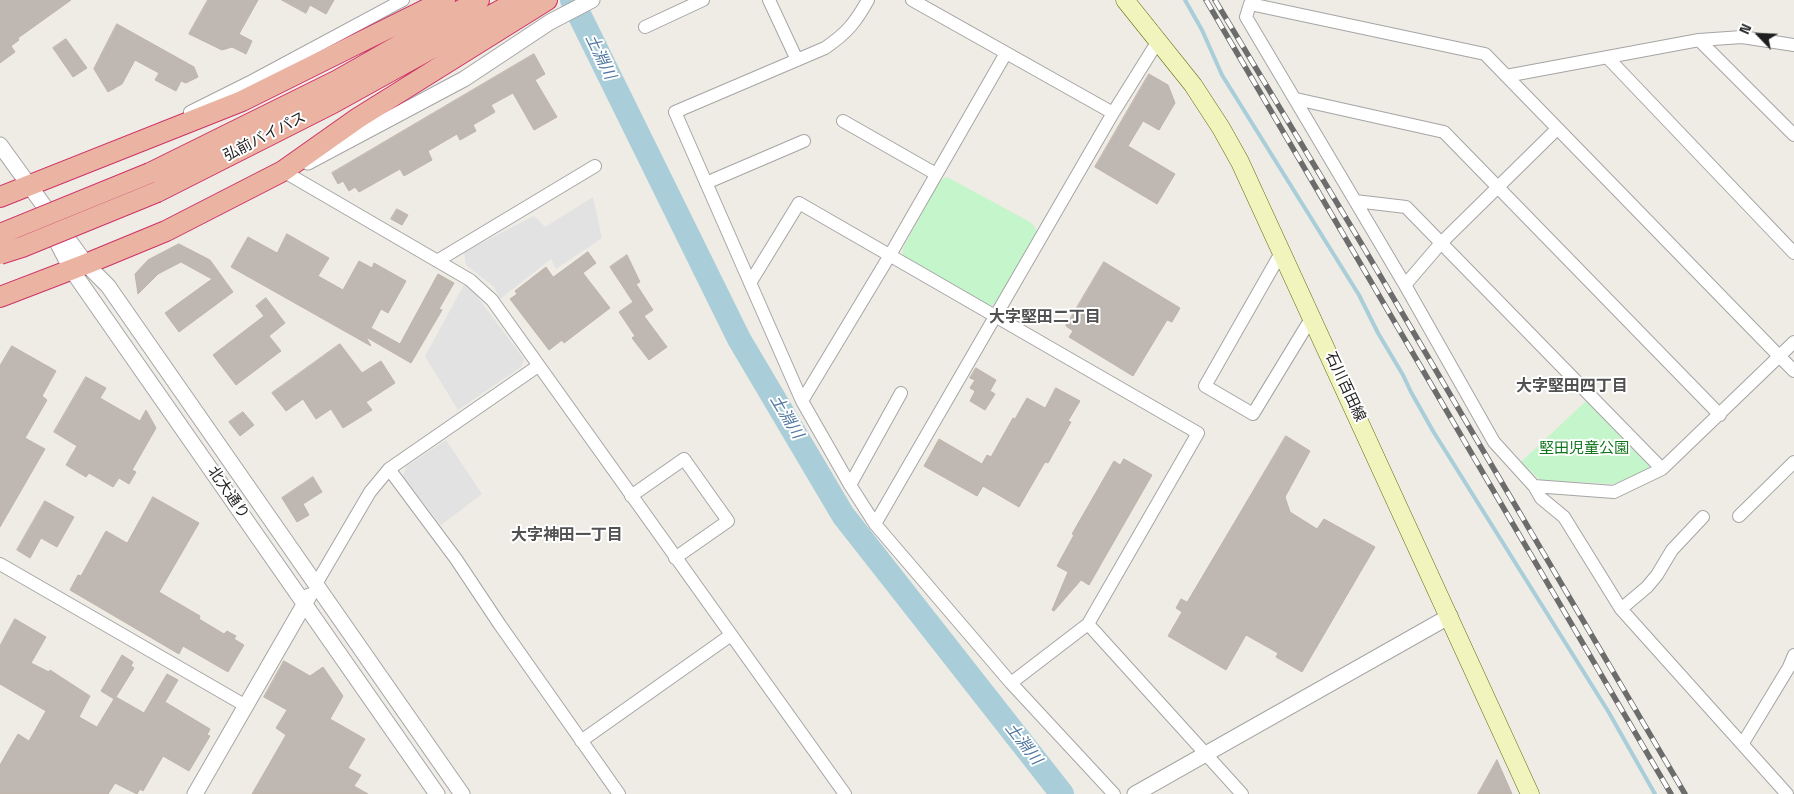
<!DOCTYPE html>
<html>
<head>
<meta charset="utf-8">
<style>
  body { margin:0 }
  #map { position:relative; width:1794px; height:794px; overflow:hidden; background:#efece5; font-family:"Space Grotesk",sans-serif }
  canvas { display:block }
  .north { position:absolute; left:1734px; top:10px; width:50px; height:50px; -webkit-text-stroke:4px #fff; paint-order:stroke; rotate:294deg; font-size:14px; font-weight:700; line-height:20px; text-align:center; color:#1e1e1e }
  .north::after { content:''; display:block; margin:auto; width:18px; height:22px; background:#1e1e1e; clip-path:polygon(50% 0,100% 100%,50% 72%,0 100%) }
</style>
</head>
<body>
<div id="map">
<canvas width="1794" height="794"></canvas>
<div class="north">N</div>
</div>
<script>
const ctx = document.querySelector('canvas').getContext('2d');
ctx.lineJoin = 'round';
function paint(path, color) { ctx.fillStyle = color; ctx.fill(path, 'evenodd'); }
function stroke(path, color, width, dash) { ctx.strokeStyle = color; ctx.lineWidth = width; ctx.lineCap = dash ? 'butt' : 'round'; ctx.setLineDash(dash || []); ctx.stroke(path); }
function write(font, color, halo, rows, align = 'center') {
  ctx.font = font + ' "Space Grotesk","Noto Sans JP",sans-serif'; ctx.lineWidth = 4; ctx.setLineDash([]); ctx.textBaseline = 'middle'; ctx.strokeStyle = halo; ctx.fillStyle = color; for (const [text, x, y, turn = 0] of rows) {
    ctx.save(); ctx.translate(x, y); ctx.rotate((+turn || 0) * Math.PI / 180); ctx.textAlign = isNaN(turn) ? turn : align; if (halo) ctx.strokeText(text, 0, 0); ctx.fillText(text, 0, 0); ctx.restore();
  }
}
paint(new Path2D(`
  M947 177 1030 222 1035 227 1037 233 998 303 990 306 903 256V248L940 180Z
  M1586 401 1651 468 1614 484 1540 480 1521 462Z`), '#c5f5ca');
paint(new Path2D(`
  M593 197 602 238 556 269 551 259 500 299 494 287 466 265 464 252 534 216 545 227Z
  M465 283 476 295 524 359 521 367 458 410 425 356Z
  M446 440 482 494 441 525 403 476 407 466Z`), '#e2e2e2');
stroke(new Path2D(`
  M1185 0 1202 30 1222 75 1359 295 1378 333 1403 375 1411 392 1433 431 1608 711 1655 794`), '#a9ced9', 4);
stroke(new Path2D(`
  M572 0 739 339 843 515 1062 794`), '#a9ced9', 24);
const building = new Path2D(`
  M0 0H71L18 38 19 40 11 46 15 52 0 63Z
  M208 0H258L239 34 252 41 246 54 232 47 222 50 189 34Z
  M282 0H334L326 14 310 5 306 13Z
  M117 24 194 67 198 77 186 83 181 81 176 91 155 80 159 73 135 60 122 84 108 92 94 69Z
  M66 39 87 68 73 77 53 48Z
  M534 54 545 74 535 80 557 117 534 130 513 93 491 105 495 112 473 125 476 131 460 140 457 134 428 151 432 160 404 176 400 169 359 192 355 187 349 191 343 181 338 184 332 173Z
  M1149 74 1168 85 1175 103 1159 130 1143 121 1128 146 1175 174 1157 204 1095 167Z
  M397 209 408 215 402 225 391 219Z
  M287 234 329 258 318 276 343 290 359 261 372 268 374 263 406 281 388 313 381 309 371 328 400 344 438 274 454 283 439 309 442 310 411 363 366 337 371 346 231 267 248 237 277 253Z
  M179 244 210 260 233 292 179 332 165 313 212 279 181 262 158 274 138 294 135 274 148 260Z
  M588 252 596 263 583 273 610 308 564 343 562 340 549 350 510 299 517 294 515 291 546 267 553 277Z
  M627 255 640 282 636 284 653 310 644 316 667 347 649 360 632 338 635 336 619 312 633 302 610 267Z
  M1104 262 1180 308 1172 322 1167 320 1133 376 1069 337 1073 331 1066 326Z
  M266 298 285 323 269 336 281 351 236 385 213 355 264 316 256 306Z
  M340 344 362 373 381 361 395 383 366 402 372 410 343 428 331 409 316 419 303 399 286 411 272 393Z
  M12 346 56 371 42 396 47 400 25 438 45 449 0 527V366Z
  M976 368 996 380 990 391 995 394 985 410 970 401 975 391 970 388 975 380 970 378Z
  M86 377 106 388 100 398 140 421 146 410 156 428 132 470 136 472 129 484 119 478 113 487 89 473 86 477 66 465 77 446 54 432Z
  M1056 388 1080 401 1068 421 1071 422 1048 463 1045 462 1019 507 983 486 977 496 924 466 939 439 982 464 987 455 991 457 1013 418 1015 419 1027 398 1045 408Z
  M243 412 254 425 240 436 229 422Z
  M1286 436 1310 451 1285 497 1290 512 1317 529 1324 519 1375 547 1302 672 1276 657 1278 653 1246 635 1226 670 1168 636 1182 612 1176 608 1181 599 1187 602Z
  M1124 459 1152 475 1089 585 1081 580 1054 611 1052 610 1068 572 1057 566 1074 535 1072 534 1114 461 1120 465Z
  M313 477 322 492 303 504 309 515 297 522 282 498Z
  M153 497 199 523 159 592 200 616 199 619 224 634 227 631 236 636 234 639 244 645 228 672 183 646 179 654 70 590 78 575 81 576 106 531 127 543Z
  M45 501 74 517 57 547 41 538 30 558 17 550Z
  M15 619 46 637 31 663 49 672 50 670 90 696 79 717 97 727 114 699 101 691 122 655 133 662 131 666 134 668 116 697 144 713 167 674 178 680 165 702 210 729 207 735 210 736 189 771 163 756 143 791 140 789 137 794 115 783 108 794H0V765L18 734 29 741 46 711 0 684V646Z
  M284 661 310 676 323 667 343 696 330 719 365 739 348 768 361 775 354 786 368 794H252L286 735 276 728 287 710 264 697Z
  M1497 760 1512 794H1478Z`);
paint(building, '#bfb8b2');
stroke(building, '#bfb3a9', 1);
const minor = new Path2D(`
  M769 0 797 60
  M868 0C855 23 847 33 825 48L675 112 802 401 850 485 875 524 1011 683 1114 794
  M912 0 1113 113
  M645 27 703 0
  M1699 40 1794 135
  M1607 57 1794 253
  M1506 76 1699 40 1742 37 1794 45
  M1296 99 1444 132 1720 415
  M190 112 254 80 403 0
  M843 121 936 174
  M283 171 470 280 492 300 845 794
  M706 183 804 141
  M1355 201 1406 207 1662 469
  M1282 251 1205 386 1253 414 1312 317
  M437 261 595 166
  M750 283 799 203 1198 433 1088 624 1011 683
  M1405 285 1441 243 1557 129
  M1794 342 1662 469 1614 492 1534 486 1494 442 1405 285 1246 17 1250 4 1485 54 1779 356 1794 371
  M802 401 890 255 1006 53
  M389 469 456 559 500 625 619 794
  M850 485 901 393
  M1534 486 1541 498 1564 517 1621 609 1787 794
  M631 496 684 459 728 521 675 558
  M1739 516 1794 462
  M875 524 1113 113 1158 41
  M0 564 246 706
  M316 584 370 492 389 469 538 366
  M1621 609 1647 587 1657 575 1672 550 1703 517
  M1088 624 1242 794
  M581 741 731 635
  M1743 743 1789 667 1794 655`);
const tertiary = new Path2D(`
  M0 145 86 264 108 286 462 794
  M308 162 464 79 550 22 592 0
  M51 230 71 269 437 794
  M195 794 309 596
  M1135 794 1450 616`);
const secondary = new Path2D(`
  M1125 0 1193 85 1221 128 1240 162 1530 794`);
const trunk = new Path2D(`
  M150 173 338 80 479 0
  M157 192 333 103 519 0
  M0 197 242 101 445 0
  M0 297 86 264 166 231 283 171 358 118 547 0`);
stroke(minor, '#a5a5a5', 14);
stroke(tertiary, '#a5a5a5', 17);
stroke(secondary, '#626e0d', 19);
stroke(trunk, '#ce3165', 22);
stroke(minor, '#fff', 12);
stroke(tertiary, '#fff', 15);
stroke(secondary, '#f1f5bd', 18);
stroke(trunk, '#eab3a2', 20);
const rail = new Path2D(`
  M1206 0 1671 794
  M1215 0 1361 243 1685 794`);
stroke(rail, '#6c6c6c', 5.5);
stroke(rail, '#fff', 4, [11]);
const trunkBridge = new Path2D(`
  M0 234 150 173
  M0 254 22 247 157 192`);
stroke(trunkBridge, '#ce3165', 22, []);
stroke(trunkBridge, '#eab3a2', 20);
write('15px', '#1e1e1e', '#fff', [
  ["弘前バイパス",265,137,-27],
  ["石川百田線",1345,387,65],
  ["北大通り",228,493,55]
]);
write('15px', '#13751d', '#fff', [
  ["堅田児童公園",1584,449]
]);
write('italic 16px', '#4f76a0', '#fff', [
  ["土淵川",600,57,64],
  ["土淵川",786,417,59],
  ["土淵川",1023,744,52]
]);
write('bold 16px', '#515151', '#fff', [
  ["大字堅田二丁目",1045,318],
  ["大字堅田四丁目",1572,387],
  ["大字神田一丁目",567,536]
]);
</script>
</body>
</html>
